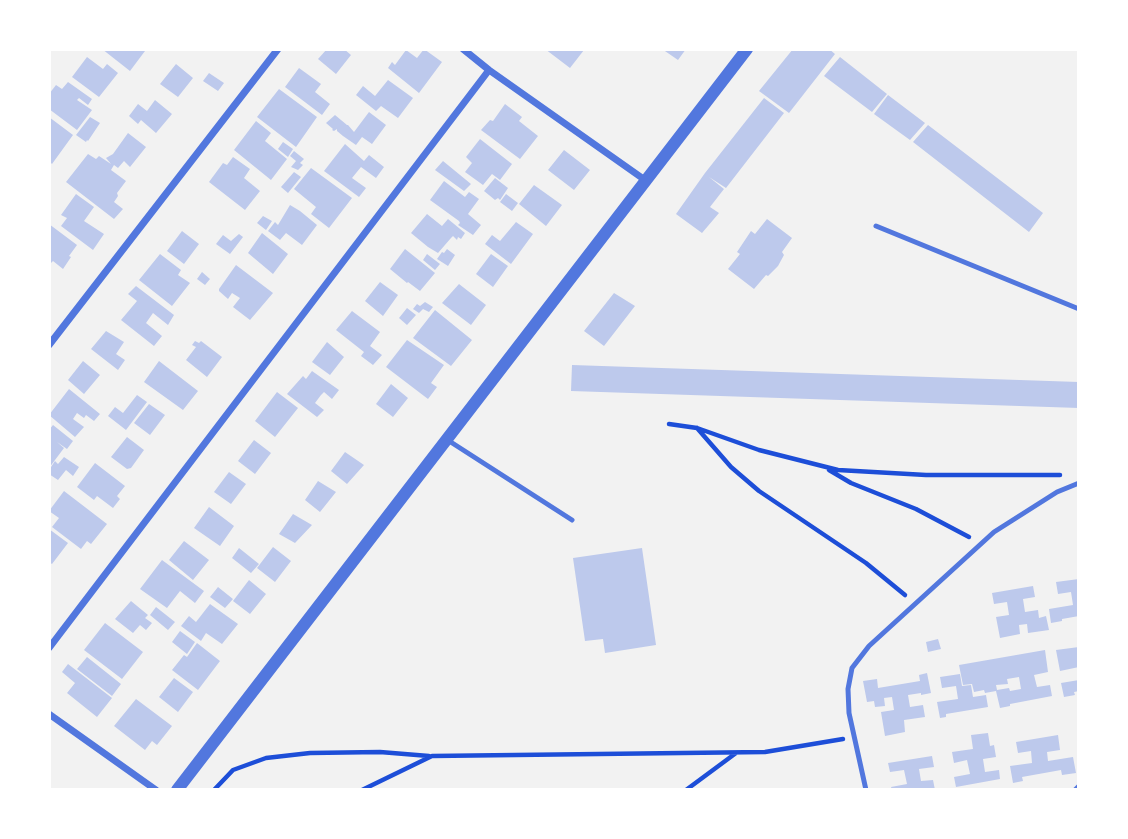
<!DOCTYPE html>
<html>
<head>
<meta charset="utf-8">
<style>
  body { margin:0 }
  #map { position:relative; width:1128px; height:839px; overflow:hidden; background:#f2f2f2; font-family:Inter,sans-serif }
  canvas { display:block }
  .frame { position:absolute; inset:0; border:51px solid #fff; pointer-events:none }
</style>
</head>
<body>
<div id="map">
<canvas width="1128" height="839"></canvas>
<div class="frame"></div>
</div>
<script>
const ctx = document.querySelector('canvas').getContext('2d');
ctx.lineJoin = 'round';
function paint(path, color) { ctx.fillStyle = color; ctx.fill(path, 'evenodd'); }
function stroke(path, color, width, dash) { ctx.strokeStyle = color; ctx.lineWidth = width; ctx.lineCap = dash ? 'butt' : 'round'; ctx.setLineDash(dash || []); ctx.stroke(path); }
paint(new Path2D(`
  M102 49H145L144 51H145L130 71Z
  M327 49H344L351 55 336 74 318 59Z
  M424 49 442 62 419 93 388 68 392 62 395 65 406 50 417 58Z
  M545 49H582L584 50 570 68Z
  M662 49H686L678 60Z
  M793 49H829L835 54 789 113 759 91Z
  M87 57 103 69 107 64 118 73 99 97 72 77Z
  M840 57 887 94 872 112 824 76Z
  M176 64 193 78 178 97 160 84Z
  M299 68 321 84 315 92 330 104 322 115 285 87Z
  M209 73 224 83 218 91 203 81Z
  M388 80 413 98 398 118 381 106 376 111 356 95 363 86 375 96Z
  M68 82 92 99 88 105 79 98 77 100 92 110 77 130 49 109V94L56 85 62 89Z
  M279 89 317 117 296 147 257 117Z
  M888 95 925 123 910 140 874 114Z
  M764 98 784 113 726 188 709 177 724 189 710 207 719 213 702 233 676 214 705 173Z
  M155 100 172 114 156 133 141 120 138 124 129 116 138 104 147 111Z
  M505 104 522 117 519 121 538 136 520 159 481 130 490 120 493 121Z
  M369 112 386 125 372 144 362 137 356 145 343 136 337 131V129L334 131 332 130 333 129 326 123 335 115 347 125H348L354 132Z
  M49 117 73 135 52 164 49 161Z
  M90 117 100 123 88 141 87 140 86 142 76 135Z
  M256 121 271 133 265 141 287 159 271 180 234 150Z
  M928 125 1043 213 1029 232 913 142Z
  M128 133 146 147 130 167 124 161 118 168 114 165 111 170 126 181 117 193 118 196 114 202 123 209 114 219 66 182 88 154 96 159 99 156 111 164 106 158 113 154Z
  M480 139 512 164 500 180 492 174 483 185 465 172 472 163 466 157Z
  M283 142 293 149 288 157 278 149Z
  M345 144 364 161 369 155 384 167 376 178 361 167 352 178 366 188 359 197 324 171Z
  M564 150 590 170 574 190 548 170Z
  M294 151 304 159 300 163 303 165 298 170 291 167 296 161 290 156Z
  M233 157 250 169 244 178 260 191 245 210 209 182 223 163 227 165Z
  M443 161 471 184 464 191 435 170Z
  M311 168 352 198 329 228 311 214 316 207 294 189Z
  M294 172 301 177 288 193 281 187Z
  M495 178 508 188 500 200 498 198 495 200 484 191Z
  M444 181 465 197 469 192 479 199 468 214 481 225 473 235 458 225 460 223 459 221 430 200Z
  M534 185 562 205 546 226 519 204Z
  M76 194 94 207 84 221 104 234 93 250 61 226 67 218 61 215Z
  M506 194 518 203 512 211 500 202Z
  M290 205 300 211 317 225 302 245 286 233 280 240 268 231 275 222 278 225Z
  M427 214 442 226 448 219 465 233 461 239 458 237 457 240 453 236 451 238 438 253 428 247 411 233Z
  M263 216 272 221 266 230 257 223Z
  M767 219 792 238 782 252 784 255 778 266 768 276 766 275 754 289 728 269 740 254 737 252 751 231 755 234Z
  M516 222 533 234 511 264 485 244 492 235 500 241Z
  M49 224 77 245 69 256 71 257 63 269 53 261 49 265Z
  M182 231 199 244 184 264 167 251Z
  M262 233 288 254 273 274 248 253Z
  M239 234 243 237 230 254 216 244 223 235 231 241Z
  M405 249 435 273 420 291 408 282 407 283 390 269Z
  M447 249 455 255 448 266 437 259 442 252 444 253Z
  M160 254 181 270 178 275 190 283 172 306 139 280Z
  M427 254 440 264 435 270 423 260Z
  M491 254 508 266 493 287 476 274Z
  M236 265 273 293 250 320 233 307 240 298 232 293 228 299 219 291V289Z
  M202 272 210 279 205 285 197 279Z
  M380 282 398 295 383 316 365 301Z
  M459 284 486 305 471 325 442 303Z
  M136 286 174 315 168 325 153 313 146 323 162 336 154 346 121 320 137 301 128 294Z
  M614 293 635 306 604 346 584 331Z
  M425 302 433 307 429 312 423 309 419 313 413 309 417 304 420 306Z
  M407 308 416 315 407 325 399 318Z
  M435 310 472 340 451 366 413 338Z
  M352 311 380 332 370 346 382 355 373 365 361 356 364 352 336 330Z
  M106 331 124 342 116 354 125 360 118 370 91 349Z
  M407 340 444 365 431 383 437 387 428 399 386 367Z
  M195 341 199 343 201 341 222 357 207 377 186 360 196 347 192 345Z
  M327 342 344 357 330 375 312 362Z
  M83 361 100 375 84 394 68 380Z
  M159 361 198 391 183 410 144 382Z
  M572 365 1079 382V408L571 391Z
  M312 371 339 390 332 399 324 392 321 395 315 403 324 410 317 417 287 394 303 376 306 379Z
  M391 384 408 398 393 417 376 404Z
  M69 389 100 414 94 421 86 415 84 418 77 413 73 419 84 427 75 437 49 415Z
  M277 392 298 408 275 437 255 421Z
  M137 395 147 402 126 430 108 416 115 407 123 413Z
  M149 404 165 415 150 435 134 423Z
  M53 425 73 441 67 449 57 442 64 448 49 468V430Z
  M127 437 144 450 131 468 127 469 111 457Z
  M254 440 271 453 255 474 238 461Z
  M345 452 364 465 347 484 331 471Z
  M64 457 79 467 73 476 66 470 58 480 49 474V470L55 461 58 464Z
  M95 463 125 486 117 496 120 499 113 508 97 496 94 500 77 487Z
  M229 472 246 484 231 504 214 492Z
  M318 481 336 492 320 512 305 500Z
  M64 491 107 524 91 544 87 541 81 549 52 527 59 518 49 511Z
  M209 507 234 526 220 546 194 528Z
  M293 514 312 525 295 543 279 534Z
  M49 529 68 543 52 564 49 562Z
  M184 541 209 560 193 580 169 560Z
  M273 547 291 561 275 582 257 568Z
  M239 548 259 564 251 573 232 558Z
  M642 548 656 645 605 653 603 639 585 641 573 558Z
  M162 560 204 591 195 603 180 591 167 608 140 589Z
  M1079 579V616L1062 619V621L1051 623 1049 609 1073 605 1071 592 1058 594 1056 582Z
  M249 580 266 594 250 614 233 601Z
  M1033 586 1035 597 1023 599 1025 612 1038 610 1039 618 1046 616 1049 630 1028 633 1027 624 1019 625 1020 634 1000 638 996 617 1009 615 1007 602 994 604 992 593Z
  M218 587 233 599 225 608 210 597Z
  M131 601 148 615 145 618 152 623 146 630 140 625 133 633 115 619Z
  M210 604 238 624 222 644 206 633 201 641 181 626 189 616 196 622Z
  M156 607 175 622 168 630 150 615Z
  M105 623 143 652 122 679 84 650Z
  M180 631 195 642 187 654 172 642Z
  M938 639 941 649 928 652 926 642Z
  M197 643 220 661 198 690 172 670 184 655 187 657Z
  M1079 647V667L1060 671 1056 650Z
  M1045 650 1048 672 1034 675 1037 687 1050 685 1052 696 1010 704V706L1000 708 996 691 985 693 984 690 974 692 972 684 963 685 959 665ZM1019 677 1021 689 1010 691 1009 688 997 690 996 685 1008 684 1007 679Z
  M87 657 121 684 112 696 77 669Z
  M68 664 112 698 97 717 67 693 75 683 62 672Z
  M927 673 931 693 921 695V693L908 695 910 707 923 705 925 717 904 720 905 732 885 736 881 712 894 710 892 697 884 698 885 706 875 707 874 701 867 702 863 681 877 679 878 688 920 681 919 675Z
  M960 674 962 686 971 685 973 697 986 695 988 707 946 714V717L940 718 937 702 958 699 956 686 942 688 940 677Z
  M174 678 193 692 178 712 159 697Z
  M1079 680V691L1074 692 1075 695 1064 697 1061 683Z
  M136 699 172 726 157 745 152 741 145 750 114 726Z
  M988 733 990 746 994 745 996 757 983 759 985 772 999 770 1000 779 956 787 954 777 970 774 967 760 954 763 952 752 973 749 971 735Z
  M1058 735 1060 750 1047 752 1048 761 1073 757 1076 773 1062 775 1061 770 1022 777 1023 781 1013 783 1010 766 1032 763 1031 751 1018 753 1016 742Z
  M932 756 934 767 919 769 921 781 933 780 935 790H892L891 787 907 784 904 770 890 772 888 763Z`), '#bdc9ec');
stroke(new Path2D(`
  M669 424 697 428 759 450 838 470 926 475H1060
  M697 428 731 467 759 491 866 563 905 595
  M829 470 851 483 916 509 969 537
  M214 790 233 770 266 758 310 753 380 752 429 756
  M362 790 432 756 765 752 843 739
  M686 790 736 753`), '#1d4ed8', 4.5);
stroke(new Path2D(`
  M876 226 1079 309
  M446 439 572 520
  M866 790 849 713 848 689 852 668 869 646 994 532 1057 492 1079 483
  M1075 790 1079 786`), '#5277de', 5);
stroke(new Path2D(`
  M463 49 489 70 645 180
  M49 345 278 49
  M49 648 489 70
  M49 714 156 790`), '#5277de', 7);
stroke(new Path2D(`
  M177 790 747 49`), '#5277de', 12);
</script>
</body>
</html>
